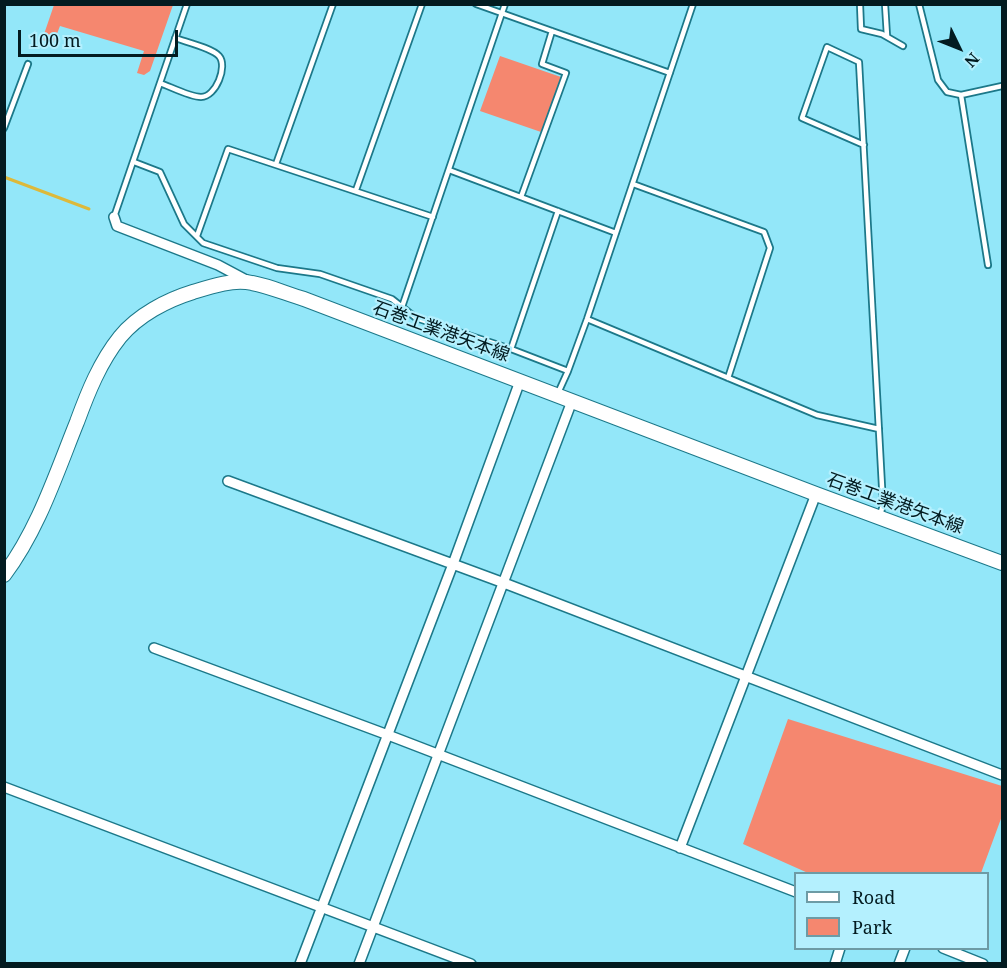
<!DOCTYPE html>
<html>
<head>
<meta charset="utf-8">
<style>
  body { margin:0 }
  #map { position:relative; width:1007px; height:968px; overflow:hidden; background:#93e7f9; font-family:"Noto Serif",serif }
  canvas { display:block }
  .frame { position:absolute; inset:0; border:6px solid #031b20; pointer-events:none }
  .legend { position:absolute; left:794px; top:872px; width:195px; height:78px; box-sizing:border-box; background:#b4f0fe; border:2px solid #6d9ba5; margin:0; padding:8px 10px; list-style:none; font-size:18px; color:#031b20 }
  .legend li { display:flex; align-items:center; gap:12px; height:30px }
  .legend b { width:30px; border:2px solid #6d9ba5 }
  .north { position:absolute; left:929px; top:18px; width:60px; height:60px; -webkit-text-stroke:4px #b4f0fe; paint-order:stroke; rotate:133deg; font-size:16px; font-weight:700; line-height:24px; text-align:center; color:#031b20 }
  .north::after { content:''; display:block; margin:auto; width:21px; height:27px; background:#031b20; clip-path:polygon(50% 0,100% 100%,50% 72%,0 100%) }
  .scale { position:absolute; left:18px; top:30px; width:160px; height:27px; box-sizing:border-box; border:3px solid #031b20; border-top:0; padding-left:8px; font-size:18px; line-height:21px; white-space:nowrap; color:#031b20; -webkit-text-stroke:4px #b4f0fe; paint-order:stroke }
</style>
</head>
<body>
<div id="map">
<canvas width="1007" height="968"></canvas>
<div class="frame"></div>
<ul class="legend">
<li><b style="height:8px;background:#fff"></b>Road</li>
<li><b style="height:16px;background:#f5876f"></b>Park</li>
</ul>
<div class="north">N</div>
<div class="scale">100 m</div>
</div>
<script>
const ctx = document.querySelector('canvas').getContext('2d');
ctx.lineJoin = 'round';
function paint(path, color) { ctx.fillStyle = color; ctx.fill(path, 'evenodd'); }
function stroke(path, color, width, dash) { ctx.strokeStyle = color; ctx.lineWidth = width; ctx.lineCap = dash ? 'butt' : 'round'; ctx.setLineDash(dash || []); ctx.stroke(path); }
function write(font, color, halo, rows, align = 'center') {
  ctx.font = font + ' "Noto Serif","Noto Sans JP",serif'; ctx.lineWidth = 4.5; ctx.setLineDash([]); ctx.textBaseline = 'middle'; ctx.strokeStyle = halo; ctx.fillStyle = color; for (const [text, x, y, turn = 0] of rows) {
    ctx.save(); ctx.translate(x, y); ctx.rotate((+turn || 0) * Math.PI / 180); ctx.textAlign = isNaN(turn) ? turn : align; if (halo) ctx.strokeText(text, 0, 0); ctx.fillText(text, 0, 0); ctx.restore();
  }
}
paint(new Path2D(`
  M54 5V4L173 5 150 71 144 75 137 73 144 51 60 26 53 44 42 40Z
  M500 56 561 77 541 132 480 111Z
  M788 719 1002 786V816L981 873H808L743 844Z`), '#f5876f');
stroke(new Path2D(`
  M4 177 89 209`), '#ddb93a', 3);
const lane = new Path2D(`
  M476 4 670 73
  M860 4 861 29 882 34 903 46
  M885 4 887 36
  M919 4 938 80 947 92 961 95 1002 86
  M160 83C171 87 190 97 201 97 216 97 228 66 219 56 212 48 186 42 175 38
  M961 95 988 265
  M4 128 28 64
  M864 145 802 118 827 47 859 62 883 505 880 515
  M134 162 160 172 184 224 203 243 277 268 320 274 392 299 416 318 511 349 568 371 587 319 693 4
  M276 164 333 4
  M449 170 616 233
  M633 184 764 232 770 248 728 378
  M356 190 422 4
  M521 197 566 73 542 64 552 31
  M114 217 187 4
  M197 236 228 149 433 217
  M402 307 505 4
  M587 319 817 415 879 429
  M511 349 558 211
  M558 393 568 371`);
const street = new Path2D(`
  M114 217 117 226 218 265 248 281
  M228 481 504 583 1002 775
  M154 648 388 735 796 892
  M4 787 471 964
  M680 848 816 494
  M943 948 983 964
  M300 964 453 564 520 381
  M359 964 572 401
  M835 964 840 948
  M899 964 905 948`);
const secondary = new Path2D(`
  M4 575C38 530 56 474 77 422 88 392 100 362 120 337 138 315 167 300 193 292 212 286 233 279 252 283 269 286 287 294 304 299L816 494 1002 563`);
stroke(lane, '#1c7889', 8);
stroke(street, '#1c7889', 12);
stroke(secondary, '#1c7889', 16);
stroke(lane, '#fff', 4.5);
stroke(street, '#fff', 9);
stroke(secondary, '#fff', 14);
write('18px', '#031b20', '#b4f0fe', [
  ["石巻工業港矢本線",441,332,20],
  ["石巻工業港矢本線",895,504,20]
]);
</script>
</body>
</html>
